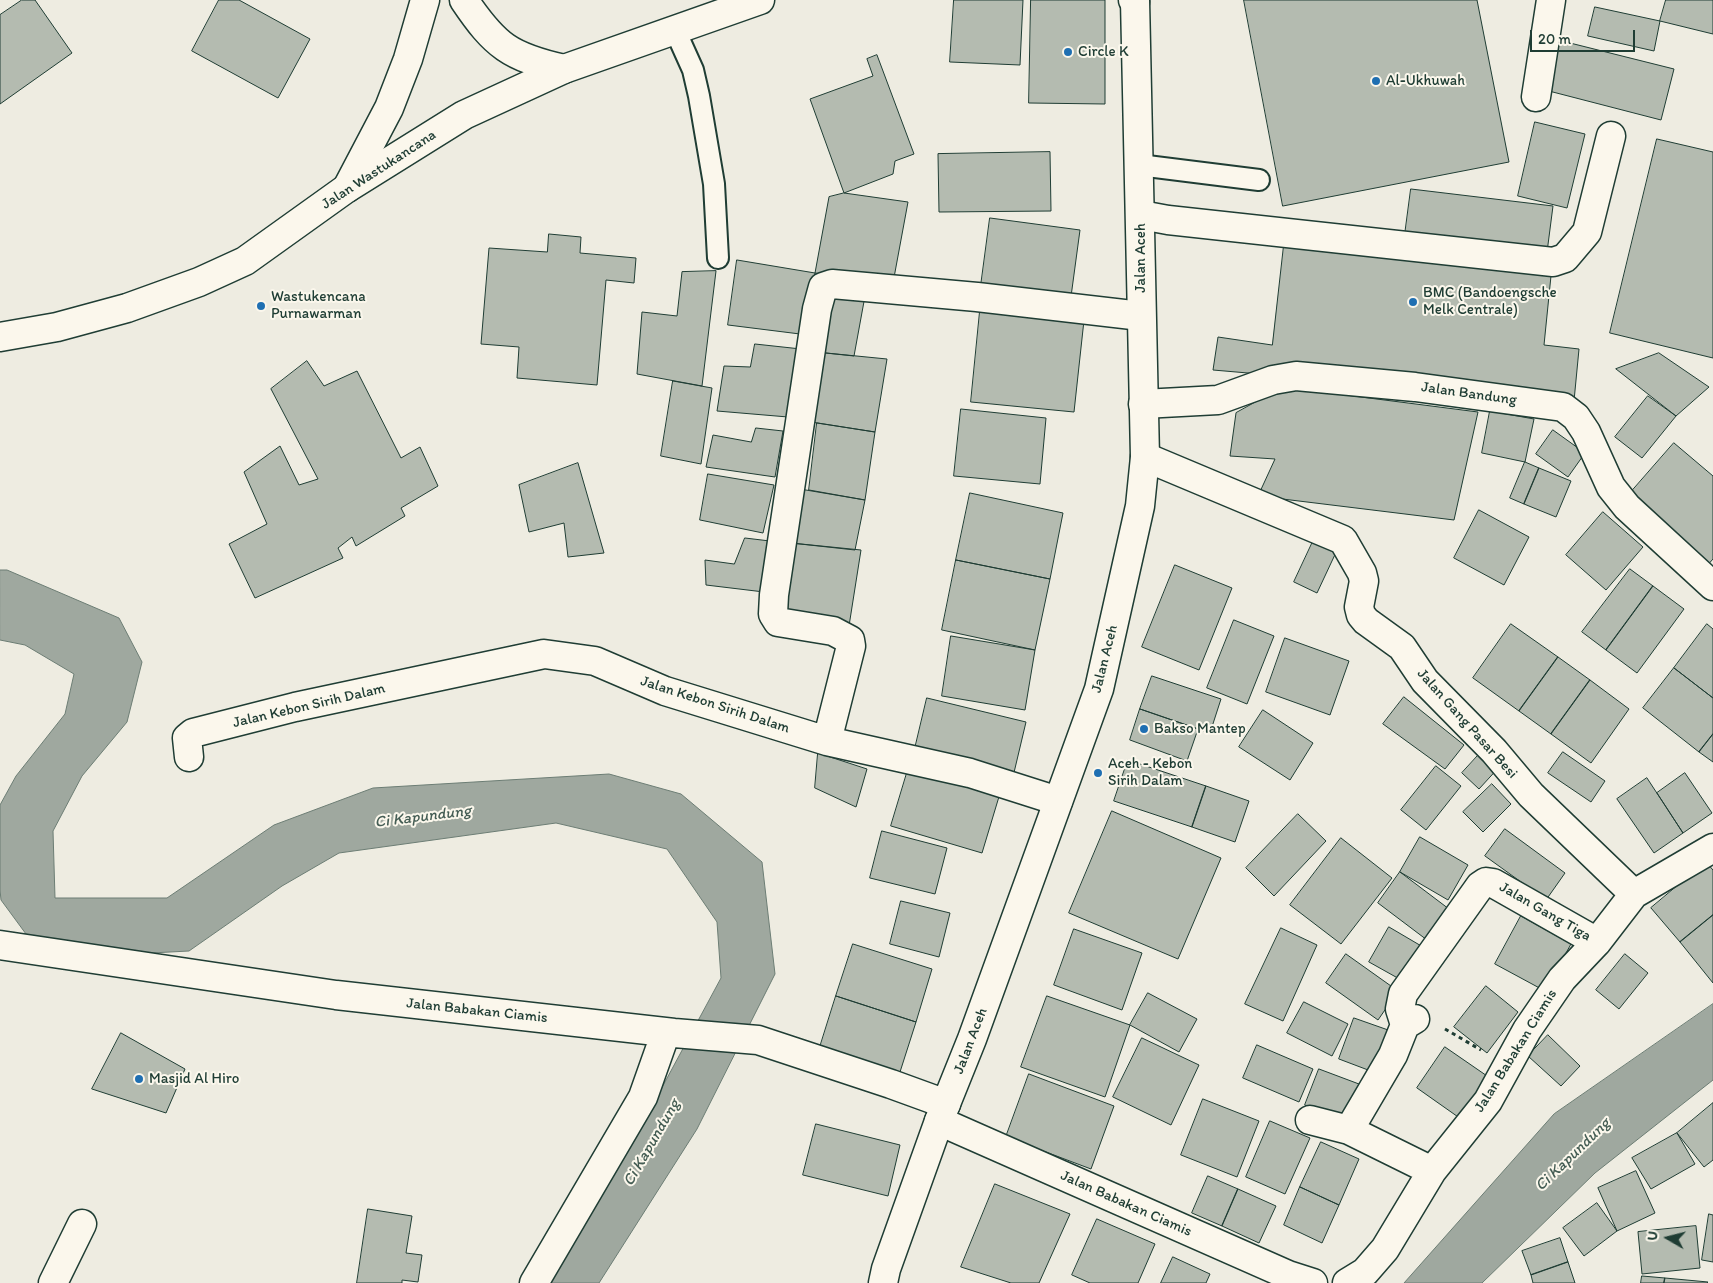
<!DOCTYPE html>
<html>
<head>
<meta charset="utf-8">
<style>
  body { margin:0 }
  #map { position:relative; width:1713px; height:1283px; overflow:hidden; background:#eeece1; font-family:Itim,sans-serif }
  canvas { display:block }
  .north { position:absolute; left:1643px; top:1213px; width:50px; height:50px; -webkit-text-stroke:4px #fbf7ec; paint-order:stroke; rotate:278deg; font-size:14px; font-weight:700; line-height:20px; text-align:center; color:#1f3d34 }
  .north::after { content:''; display:block; margin:auto; width:18px; height:22px; background:#1f3d34; clip-path:polygon(50% 0,100% 100%,50% 72%,0 100%) }
  .scale { position:absolute; left:1530px; top:30px; width:105px; height:22px; box-sizing:border-box; border:2px solid #1f3d34; border-top:0; padding-left:6px; font-size:15px; line-height:18px; white-space:nowrap; color:#1f3d34; -webkit-text-stroke:4px #fbf7ec; paint-order:stroke }
</style>
</head>
<body>
<div id="map">
<canvas width="1713" height="1283"></canvas>
<div class="north">U</div>
<div class="scale">20 m</div>
</div>
<script>
const ctx = document.querySelector('canvas').getContext('2d');
ctx.lineJoin = 'round';
function paint(path, color) { ctx.fillStyle = color; ctx.fill(path, 'evenodd'); }
function stroke(path, color, width, dash) { ctx.strokeStyle = color; ctx.lineWidth = width; ctx.lineCap = dash ? 'butt' : 'round'; ctx.setLineDash(dash || []); ctx.stroke(path); }
function write(font, color, halo, rows, align = 'center') {
  ctx.font = font + ' Itim,sans-serif'; ctx.lineWidth = 4; ctx.setLineDash([]); ctx.textBaseline = 'middle'; ctx.strokeStyle = halo; ctx.fillStyle = color; for (const [text, x, y, turn = 0] of rows) {
    ctx.save(); ctx.translate(x, y); ctx.rotate((+turn || 0) * Math.PI / 180); ctx.textAlign = isNaN(turn) ? turn : align; if (halo) ctx.strokeText(text, 0, 0); ctx.fillText(text, 0, 0); ctx.restore();
  }
}
const water = new Path2D(`
  M0 570H7L119 618 142 662 127 722 82 776 53 831 55 898H167L274 825 373 788 609 774 681 794 762 862 775 974 697 1129 599 1283H539L645 1119 721 978 717 922 667 849 556 823 339 853 282 886 189 951 94 956 26 934 1 900 0 890V805L16 776 65 714 74 674 25 645 0 640Z
  M1713 1004V1080L1595 1173 1482 1283H1404L1554 1114Z`);
paint(water, '#9fa89f');
stroke(water, '#6c7d74', 1);
const building = new Path2D(`
  M22 0H35L72 53 0 104V15Z
  M219 0H239L310 39 278 98 192 51Z
  M954 0H1023L1020 65 950 62Z
  M1031 0H1105V104L1029 103Z
  M1244 0H1477L1509 162 1283 206Z
  M1666 0H1713V34L1660 21Z
  M1595 7 1660 21 1654 51 1588 36Z
  M1558 40 1674 69 1661 120 1545 90Z
  M877 55 914 154 895 161 893 174 844 193 810 99 873 76 867 59Z
  M1535 122 1585 134 1567 208 1518 196Z
  M1657 139 1713 152V358L1610 333Z
  M1050 152 1051 211 939 212 938 154Z
  M1411 189 1553 206 1546 260 1404 242Z
  M844 193 908 202 893 283 815 273 829 197Z
  M990 218 1080 230 1070 304 980 293Z
  M549 234 581 237 580 253 636 258 634 283 606 280 597 385 517 378 519 347 481 344 489 248 547 252Z
  M1285 236 1552 266 1544 345 1579 349 1574 401 1213 370 1218 337 1272 345Z
  M737 260 815 273 808 335 728 325Z
  M716 271 702 386 637 374 642 312 677 316 682 272Z
  M826 290 865 296 854 356 816 352Z
  M981 301 1085 311 1074 412 971 402Z
  M755 344 801 349 788 417 717 411 724 366 750 367Z
  M816 352 887 359 875 432 805 421Z
  M1659 353 1709 387 1676 416 1616 369Z
  M307 361 324 386 357 371 401 458 420 447 438 486 401 508 405 516 356 546 352 537 338 548 343 558 255 598 229 544 267 524 244 472 280 446 299 485 318 479 271 389Z
  M673 381 712 388 701 464 661 456Z
  M1283 387 1478 412 1454 520 1258 496 1275 459 1230 456 1236 413Z
  M1648 396 1676 416 1642 458 1615 437Z
  M961 409 1046 418 1040 484 954 476Z
  M1490 411 1534 419 1525 462 1482 453Z
  M817 423 875 432 865 500 809 490Z
  M756 428 783 431 775 477 706 467 713 435 751 442Z
  M1553 430 1585 453 1568 477 1536 454Z
  M1674 443 1713 476V559L1705 568 1625 499Z
  M1525 462 1539 468 1524 504 1510 498Z
  M578 463 604 553 568 557 564 523 529 532 519 485Z
  M1539 468 1571 481 1556 517 1524 504Z
  M708 474 774 485 763 533 700 520Z
  M794 488 865 500 855 550 791 543Z
  M970 493 1063 513 1050 579 956 560Z
  M1479 510 1529 537 1504 585 1454 558Z
  M1603 512 1643 547 1606 590 1566 555Z
  M1316 535 1339 546 1317 593 1294 582Z
  M745 538 770 541 764 592 706 585 705 560 734 564Z
  M791 543 861 550 849 626 781 616Z
  M956 560 1050 579 1035 650 942 630Z
  M1175 565 1232 588 1199 670 1142 647Z
  M1630 569 1653 586 1606 650 1582 632Z
  M1653 586 1684 609 1637 673 1606 650Z
  M1234 620 1274 636 1247 704 1207 688Z
  M1511 624 1558 657 1519 711 1473 678Z
  M1707 624 1713 629V698L1674 668Z
  M951 636 1035 650 1025 710 942 696Z
  M1285 638 1349 661 1330 715 1266 692Z
  M1558 657 1590 680 1551 734 1519 711Z
  M1674 668 1713 698V734L1699 752 1643 708Z
  M1152 676 1221 699 1210 733 1140 709Z
  M1590 680 1629 709 1591 763 1551 734Z
  M1404 697 1464 745 1445 769 1383 724Z
  M927 698 1026 722 1012 781 913 757Z
  M1140 709 1198 729 1187 761 1130 740Z
  M1263 710 1313 743 1290 780 1239 747Z
  M1713 734V762L1699 752Z
  M1484 749 1501 765 1479 789 1462 773Z
  M1563 752 1605 781 1591 802 1548 773Z
  M818 753 867 769 856 807 815 788Z
  M1128 760 1206 786 1192 827 1114 801Z
  M910 763 1001 790 982 853 891 826Z
  M1436 766 1461 786 1426 830 1401 810Z
  M1685 773 1712 813 1683 833 1657 793Z
  M1647 778 1683 833 1654 853 1617 799Z
  M1492 784 1511 804 1483 832 1463 812Z
  M1206 786 1249 801 1235 842 1192 827Z
  M1112 811 1221 858 1178 959 1069 913Z
  M1298 814 1326 841 1274 896 1246 868Z
  M1505 829 1565 873 1546 900 1485 856Z
  M882 831 947 848 935 894 870 878Z
  M1420 837 1468 865 1448 900 1400 872Z
  M1341 838 1392 878 1341 944 1290 905Z
  M1706 862 1713 870V915L1680 942 1651 908Z
  M1400 872 1449 909 1427 940 1378 903Z
  M901 901 950 913 939 957 890 944Z
  M1713 915V983L1680 942Z
  M1521 916 1571 944 1545 991 1495 964Z
  M1389 927 1423 947 1403 981 1369 962Z
  M1281 928 1317 945 1283 1021 1245 1004Z
  M1074 929 1142 953 1122 1010 1054 985Z
  M853 944 932 969 916 1022 836 996Z
  M1346 954 1398 991 1378 1020 1326 983Z
  M1625 954 1648 973 1619 1009 1596 990Z
  M1486 986 1518 1012 1487 1053 1454 1027Z
  M1148 993 1197 1019 1179 1052 1130 1025Z
  M836 996 916 1022 900 1072 820 1047Z
  M1047 996 1130 1025 1105 1097 1021 1067Z
  M1304 1002 1348 1024 1332 1056 1287 1033Z
  M1354 1018 1391 1031 1376 1073 1339 1059Z
  M121 1033 185 1069 166 1113 92 1089Z
  M1548 1035 1580 1066 1561 1086 1528 1056Z
  M1142 1038 1199 1065 1171 1125 1113 1097Z
  M1257 1045 1313 1069 1299 1102 1243 1078Z
  M1445 1047 1490 1078 1461 1119 1417 1088Z
  M1319 1069 1359 1084 1345 1121 1305 1105Z
  M1029 1074 1114 1106 1091 1169 1006 1137Z
  M1203 1099 1259 1121 1237 1177 1181 1155Z
  M1713 1103V1160L1704 1167 1677 1133Z
  M1270 1121 1310 1138 1285 1194 1246 1177Z
  M816 1124 900 1145 888 1196 803 1175Z
  M1677 1133 1695 1164 1651 1189 1632 1158Z
  M1321 1142 1359 1159 1339 1205 1300 1187Z
  M1636 1171 1655 1213 1617 1231 1598 1188Z
  M1208 1176 1238 1189 1222 1226 1192 1213Z
  M995 1184 1070 1214 1039 1283H1011L961 1267Z
  M1300 1187 1339 1205 1322 1243 1284 1225Z
  M1238 1189 1276 1206 1259 1243 1222 1226Z
  M1597 1203 1617 1231 1584 1256 1563 1228Z
  M368 1209 412 1216 406 1253 422 1255 418 1282 402 1280V1283H357Z
  M1709 1214 1713 1215V1262L1702 1260Z
  M1097 1219 1155 1244 1138 1283H1090L1072 1275Z
  M1696 1226 1700 1268 1642 1274 1638 1232Z
  M1560 1238 1568 1262 1531 1275 1522 1251Z
  M1173 1257 1210 1274 1206 1283H1161Z
  M1568 1262 1575 1283H1533L1531 1275Z
  M1642 1276 1665 1278 1664 1283H1641Z
  M1665 1278 1708 1282 1707 1283H1664Z`);
paint(building, '#b4bbb0');
stroke(building, '#1f3d34', 1);
const service = new Path2D(`
  M675 30 693 70 699 96 714 184 718 258
  M1139 165 1259 180`);
const minor = new Path2D(`
  M1536 97 1551 0
  M1141 215 1168 220 1553 262 1565 258 1587 232 1611 136
  M1143 404 1218 400 1273 380 1296 376 1415 387 1563 407 1576 417 1586 432 1611 487 1627 507 1713 586
  M1145 457 1343 540 1362 573 1364 581 1359 607 1361 615 1366 621 1402 647 1425 681 1494 751 1531 795 1634 894
  M827 741 851 646 850 640 833 631 778 622 773 614 774 595 817 309 823 287 832 284 977 297 1141 316
  M189 757 187 738 193 733 295 707 544 654 595 661 665 691 827 741 970 773 1058 801
  M0 945 336 995 674 1033 758 1040 891 1084 946 1104
  M1405 1025 1400 1009 1403 994 1480 886 1486 882 1493 883 1597 942
  M1310 1120 1349 1130 1432 1171
  M939 1121 1288 1275 1313 1283
  M1349 1130 1393 1055 1405 1025 1415 1019
  M53 1283 82 1224
  M534 1283 643 1097 666 1032
  M1347 1283 1365 1272 1385 1249 1432 1171 1488 1101 1527 1030 1562 979 1597 942 1634 894 1713 848`);
const tertiary = new Path2D(`
  M464 0C495 46 510 57 564 69
  M347 188 389 108 408 59 425 0
  M883 1283 886 1269 939 1121 972 1039 1099 689 1140 506 1145 457 1135 0`);
const primary = new Path2D(`
  M1133 0 1135 2
  M0 337 57 327 127 308 199 282 245 261 347 188 464 115 564 69 760 0`);
stroke(service, '#1f3d34', 24);
stroke(minor, '#1f3d34', 31);
stroke(tertiary, '#1f3d34', 31);
stroke(primary, '#1f3d34', 31);
stroke(new Path2D(`
  M1445 1029 1481 1050`), '#1f3d34', 3, [4, 4]);
stroke(service, '#fbf7ec', 20);
stroke(minor, '#fbf7ec', 28);
stroke(tertiary, '#fbf7ec', 28);
stroke(primary, '#fbf7ec', 28);
for (const [x, y, r, color] of [
  [1068,52,5,"#1f6fb2"],
  [1376,81,5,"#1f6fb2"],
  [1413,302,5,"#1f6fb2"],
  [261,306,5,"#1f6fb2"],
  [1144,729,5,"#1f6fb2"],
  [1098,773,5,"#1f6fb2"],
  [139,1079,5,"#1f6fb2"]
]) { const dot = new Path2D(); dot.arc(x, y, r, 0, 2 * Math.PI); ctx.fillStyle = color; ctx.fill(dot); stroke(dot, '#fbf7ec', 2); }
write('15px', '#1f3d34', '#fbf7ec', [
  ["Circle K",1078,52],
  ["Al-Ukhuwah",1386,81],
  ["BMC (Bandoengsche",1423,293],
  ["Melk Centrale)",1423,310],
  ["Wastukencana",271,297],
  ["Purnawarman",271,314],
  ["Bakso Mantep",1154,729],
  ["Aceh - Kebon",1108,764],
  ["Sirih Dalam",1108,781],
  ["Masjid Al Hiro",149,1079]
], 'left');
write('15px', '#1f3d34', '#fbf7ec', [
  ["Jalan Wastukancana",379,170,-33],
  ["Jalan Aceh",1141,258,-90],
  ["Jalan Bandung",1469,394,8],
  ["Jalan Aceh",1105,659,-76],
  ["Jalan Kebon Sirih Dalam",715,705,18],
  ["Jalan Kebon Sirih Dalam",309,706,-13],
  ["Jalan Gang Pasar Besi",1467,724,48],
  ["Jalan Gang Tiga",1545,912,30],
  ["Jalan Babakan Ciamis",477,1011,6],
  ["Jalan Aceh",971,1041,-69],
  ["Jalan Babakan Ciamis",1516,1051,-58],
  ["Jalan Babakan Ciamis",1126,1204,24]
]);
write('italic 16px', '#455d54', '#fbf7ec', [
  ["Ci Kapundung",423,817,-7],
  ["Ci Kapundung",652,1143,-60],
  ["Ci Kapundung",1573,1155,-44]
]);
</script>
</body>
</html>
